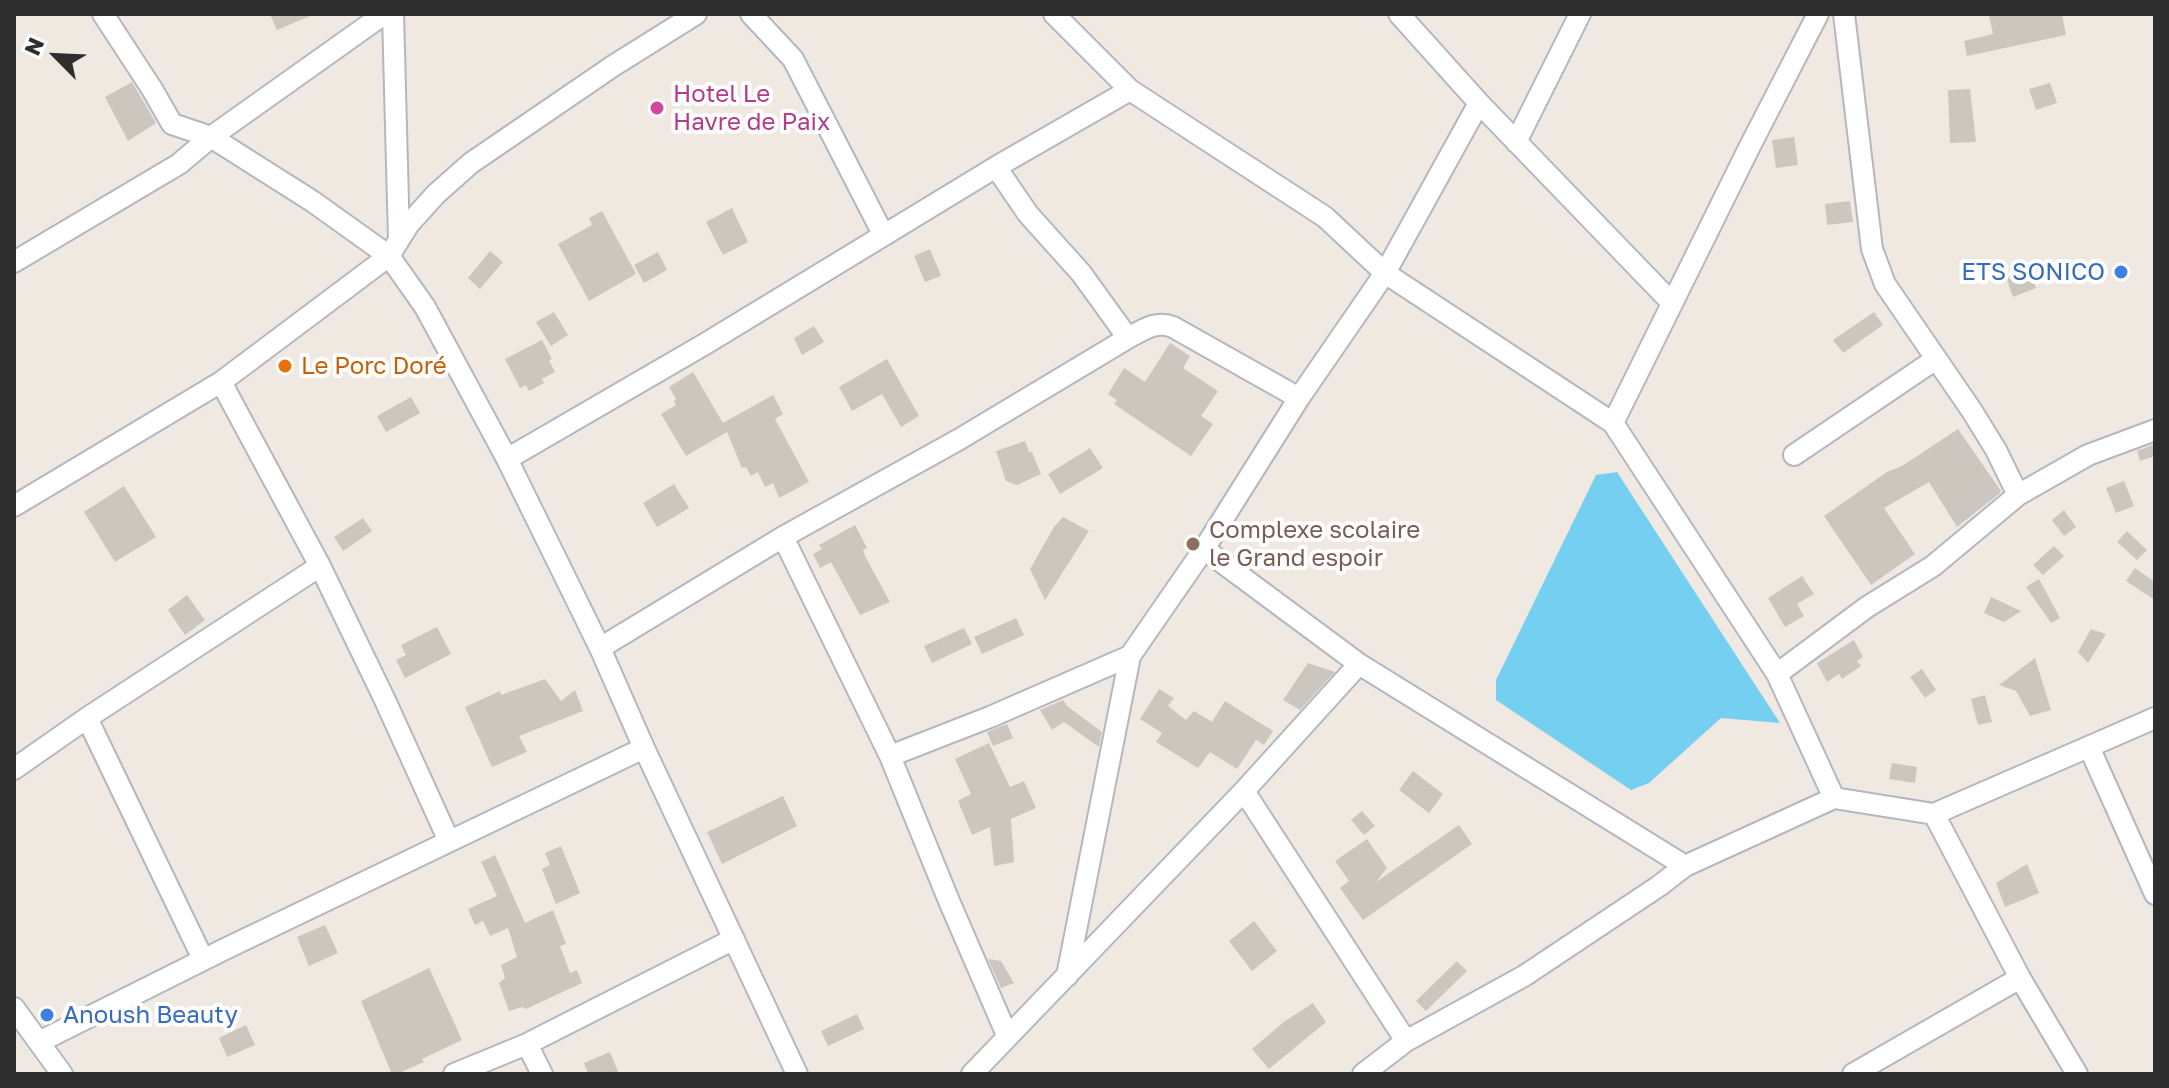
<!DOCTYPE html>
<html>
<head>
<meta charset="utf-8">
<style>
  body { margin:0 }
  #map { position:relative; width:2169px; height:1088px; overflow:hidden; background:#efe9e1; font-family:"Golos Text",sans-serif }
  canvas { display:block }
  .frame { position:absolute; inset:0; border:16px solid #2e2e2e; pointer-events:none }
  .north { position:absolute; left:16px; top:16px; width:80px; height:80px; -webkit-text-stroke:6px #fff; paint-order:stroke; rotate:294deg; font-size:22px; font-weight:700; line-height:32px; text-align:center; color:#2e2e2e }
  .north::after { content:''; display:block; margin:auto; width:28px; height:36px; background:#2e2e2e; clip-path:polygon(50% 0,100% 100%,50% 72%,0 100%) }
</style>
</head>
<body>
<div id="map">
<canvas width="2169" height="1088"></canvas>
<div class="frame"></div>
<div class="north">N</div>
</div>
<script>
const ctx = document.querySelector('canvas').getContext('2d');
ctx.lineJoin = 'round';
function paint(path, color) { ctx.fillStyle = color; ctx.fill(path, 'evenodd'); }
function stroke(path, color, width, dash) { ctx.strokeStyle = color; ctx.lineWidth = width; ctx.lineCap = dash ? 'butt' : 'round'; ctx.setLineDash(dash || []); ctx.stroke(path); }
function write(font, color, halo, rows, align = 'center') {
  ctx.font = font + ' "Golos Text",sans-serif'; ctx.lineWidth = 8; ctx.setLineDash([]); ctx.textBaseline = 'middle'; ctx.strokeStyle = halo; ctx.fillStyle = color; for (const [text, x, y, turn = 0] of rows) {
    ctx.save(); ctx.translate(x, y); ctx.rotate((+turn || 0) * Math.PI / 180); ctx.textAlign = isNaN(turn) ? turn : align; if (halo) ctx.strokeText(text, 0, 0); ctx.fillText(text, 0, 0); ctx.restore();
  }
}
paint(new Path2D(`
  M1617 472 1780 723 1721 718 1649 783 1631 790 1496 700V680L1596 475Z`), '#75cff0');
paint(new Path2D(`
  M270 14H315L277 30Z
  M1997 14H2062L2066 35 1967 56 1964 41 1993 34 1989 16Z
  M132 82 156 123 128 141 105 97Z
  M2050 83 2057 103 2036 110 2029 89Z
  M1970 89 1976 142 1950 143 1948 90Z
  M1794 137 1798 165 1776 168 1772 140Z
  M1850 201 1853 222 1827 225 1825 204Z
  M732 208 748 242 723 255 706 222Z
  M602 211 636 274 589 301 558 244 592 225 589 218Z
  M930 249 941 276 925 282 914 256Z
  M490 251 503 262 480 289 468 278Z
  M658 252 667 270 644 283 634 265Z
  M2029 268 2036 288 2013 297 2006 277Z
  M554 312 568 335 551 346 536 322Z
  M1874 312 1883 325 1843 353 1833 340Z
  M814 326 824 342 802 355 794 338Z
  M542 340 552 359 549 360 555 372 542 379 544 383 529 391 526 385 520 388 505 359Z
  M1170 343 1190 356 1183 368 1218 391 1201 416 1213 424 1191 456 1114 404 1117 400 1108 394 1124 368 1145 382Z
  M887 359 919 416 901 427 882 394 852 411 839 387Z
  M693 372 723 423 773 395 783 414 775 419 809 482 779 498 773 483 765 487 758 472 751 476 746 467 742 468 727 432 686 456 661 414 676 405 674 401 676 399 669 387Z
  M411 397 420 413 386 432 377 416Z
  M1958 429 2001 491 2000 493 1957 527 1929 482 1884 508 1915 554 1871 585 1824 516 1887 472 1902 466Z
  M1025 441 1029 452H1032L1041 474 1017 485 1006 481 996 451Z
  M2155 444V456L2140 461 2137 451Z
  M1090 448 1103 468 1060 494 1048 474Z
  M2124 481 2134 506 2116 513 2106 488Z
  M674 484 689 508 657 527 643 503Z
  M124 486 156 537 115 562 84 512Z
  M2064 510 2076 527 2064 536 2052 520Z
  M1063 517 1089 531 1045 600 1030 569 1054 527Z
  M363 518 372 531 343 551 334 537Z
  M855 525 867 548 863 550 866 558 890 602 860 615 831 562 820 568 813 554 822 549 819 545Z
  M2127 531 2147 550 2137 560 2117 542Z
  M2054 546 2064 556 2043 575 2033 565Z
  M2135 568 2155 582V600L2126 581Z
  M1802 576 1814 594 1797 604 1804 616 1785 627 1768 598Z
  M2039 579 2060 618 2051 623 2026 587Z
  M187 595 205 620 185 635 168 610Z
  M1991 597 2021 611 2004 622 1984 613Z
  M1016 618 1024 635 982 654 974 637Z
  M437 627 451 654 405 678 396 660 406 655 401 645Z
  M964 628 972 644 932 663 924 646Z
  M2091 629 2106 634 2088 663 2078 652Z
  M1854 640 1863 657 1857 661 1861 666 1842 679 1839 674 1827 682 1817 663Z
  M2035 658 2051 710 2030 716 2016 691 1999 685Z
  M1308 663 1335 672 1300 710 1283 700Z
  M1922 669 1936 690 1925 698 1910 677Z
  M545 679 561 701 575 690 583 711 519 736 527 752 492 767 465 707 500 691 501 695Z
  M1159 689 1174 698 1168 706 1186 720 1194 711 1212 722 1225 701 1273 731 1264 745 1256 740 1237 769 1210 752 1198 768 1156 742 1162 733 1140 719Z
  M1985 695 1992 722 1978 725 1971 699Z
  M1063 700 1067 706 1102 732 1099 747 1064 722 1052 730 1040 710Z
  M1007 724 1013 738 993 746 987 732Z
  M989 743 1010 787 1024 781 1036 808 1011 819 1014 862 994 866 990 827 972 835 958 801 971 794 955 759Z
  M1892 763 1917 767 1915 783 1889 779Z
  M1413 771 1443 794 1429 813 1399 790Z
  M783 796 797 826 722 864 707 832Z
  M1362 811 1375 826 1364 835 1351 820Z
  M1459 825 1472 844 1363 920 1340 888 1349 881 1335 861 1367 839 1387 868 1376 882Z
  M561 846 580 893 556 904 542 869 550 865 545 853Z
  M495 855 525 923 553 910 566 944 560 946 570 973 577 970 582 983 526 1009 522 1007 509 1011 499 983 505 978 501 965 517 957 508 928 490 936 483 921 475 925 468 909 497 896 481 862Z
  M2027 864 2039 893 2005 907 1996 883Z
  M1254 921 1277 951 1252 971 1229 941Z
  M325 925 338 953 309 966 297 937Z
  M988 959 1001 961 1014 983 1001 988Z
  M1457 961 1467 971 1426 1011 1416 1001Z
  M429 968 462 1040 422 1059 424 1062 397 1074H392L361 1001Z
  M1313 1003 1326 1022 1269 1069 1252 1049 1285 1021Z
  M857 1014 864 1029 828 1046 821 1031Z
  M246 1025 255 1045 227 1057 219 1038Z
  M610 1052 619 1074H588L584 1063Z`), '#cbc7bf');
const minor = new Path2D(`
  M103 14 152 89 172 124 211 137 312 201 389 256 425 307 507 459 600 648 644 748 797 1074
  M393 14 399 240
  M751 14 793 59 883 234
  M1054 14 1130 90 1325 217 1385 273 1613 423 1777 674 1834 798
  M1399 14 1479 103 1672 303
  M1844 14 1872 249 1885 284 1972 411 1996 450 2018 495
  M1516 142 1580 14
  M996 167 1028 214 1081 273 1128 338
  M14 262 179 164 211 137 384 14
  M221 382 320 566 384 698 449 841
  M1613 423 1749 148 1818 14
  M1794 455 1936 359
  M507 459 705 344 996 167 1130 90
  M14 506 221 382 389 256 409 224 436 194 471 163 613 66 696 14
  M783 537 890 756 949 901 1007 1035
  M1204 549 1359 664 1685 866
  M600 648 783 537 958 440 1128 338C1143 330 1156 320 1173 327L1299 398
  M1777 674 1867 607 1933 566 2018 495 2088 455 2155 430
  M87 718 203 959
  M2089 747 2155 894
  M890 756 990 717 1130 656 1204 549 1299 398 1385 273 1479 103
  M14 769 87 718 320 566
  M1244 791 1406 1041
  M1934 814 2020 978 2077 1074
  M1067 976 1130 656
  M14 1008 62 1074
  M39 1042 225 949 644 748
  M527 1044 542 1074
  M454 1074 527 1044 734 939
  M972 1074 1244 791 1359 664
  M1363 1074 1406 1041 1524 976 1659 886 1685 866 1834 798 1934 814 2155 718
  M1853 1074 2020 978`);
stroke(minor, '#b4b7c1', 24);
stroke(minor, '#fff', 20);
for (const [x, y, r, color] of [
  [657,108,8,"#d1479c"],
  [2121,272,8,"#3f7fe0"],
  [285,366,8,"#e8710a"],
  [1193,544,8,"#8d6e63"],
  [47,1015,8,"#3f7fe0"]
]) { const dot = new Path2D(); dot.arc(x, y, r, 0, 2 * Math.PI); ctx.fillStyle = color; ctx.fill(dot); stroke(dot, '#fff', 3); }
write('24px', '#b23c85', '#fff', [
  ["Hotel Le",673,94],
  ["Havre de Paix",673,122]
], 'left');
write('24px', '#366cbe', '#fff', [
  ["ETS SONICO",2105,272],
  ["Anoush Beauty",63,1015,"left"]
], 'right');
write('24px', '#c56008', '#fff', [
  ["Le Porc Doré",301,366]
], 'left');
write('24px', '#785e54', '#fff', [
  ["Complexe scolaire",1209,530],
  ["le Grand espoir",1209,558]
], 'left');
</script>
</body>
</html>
